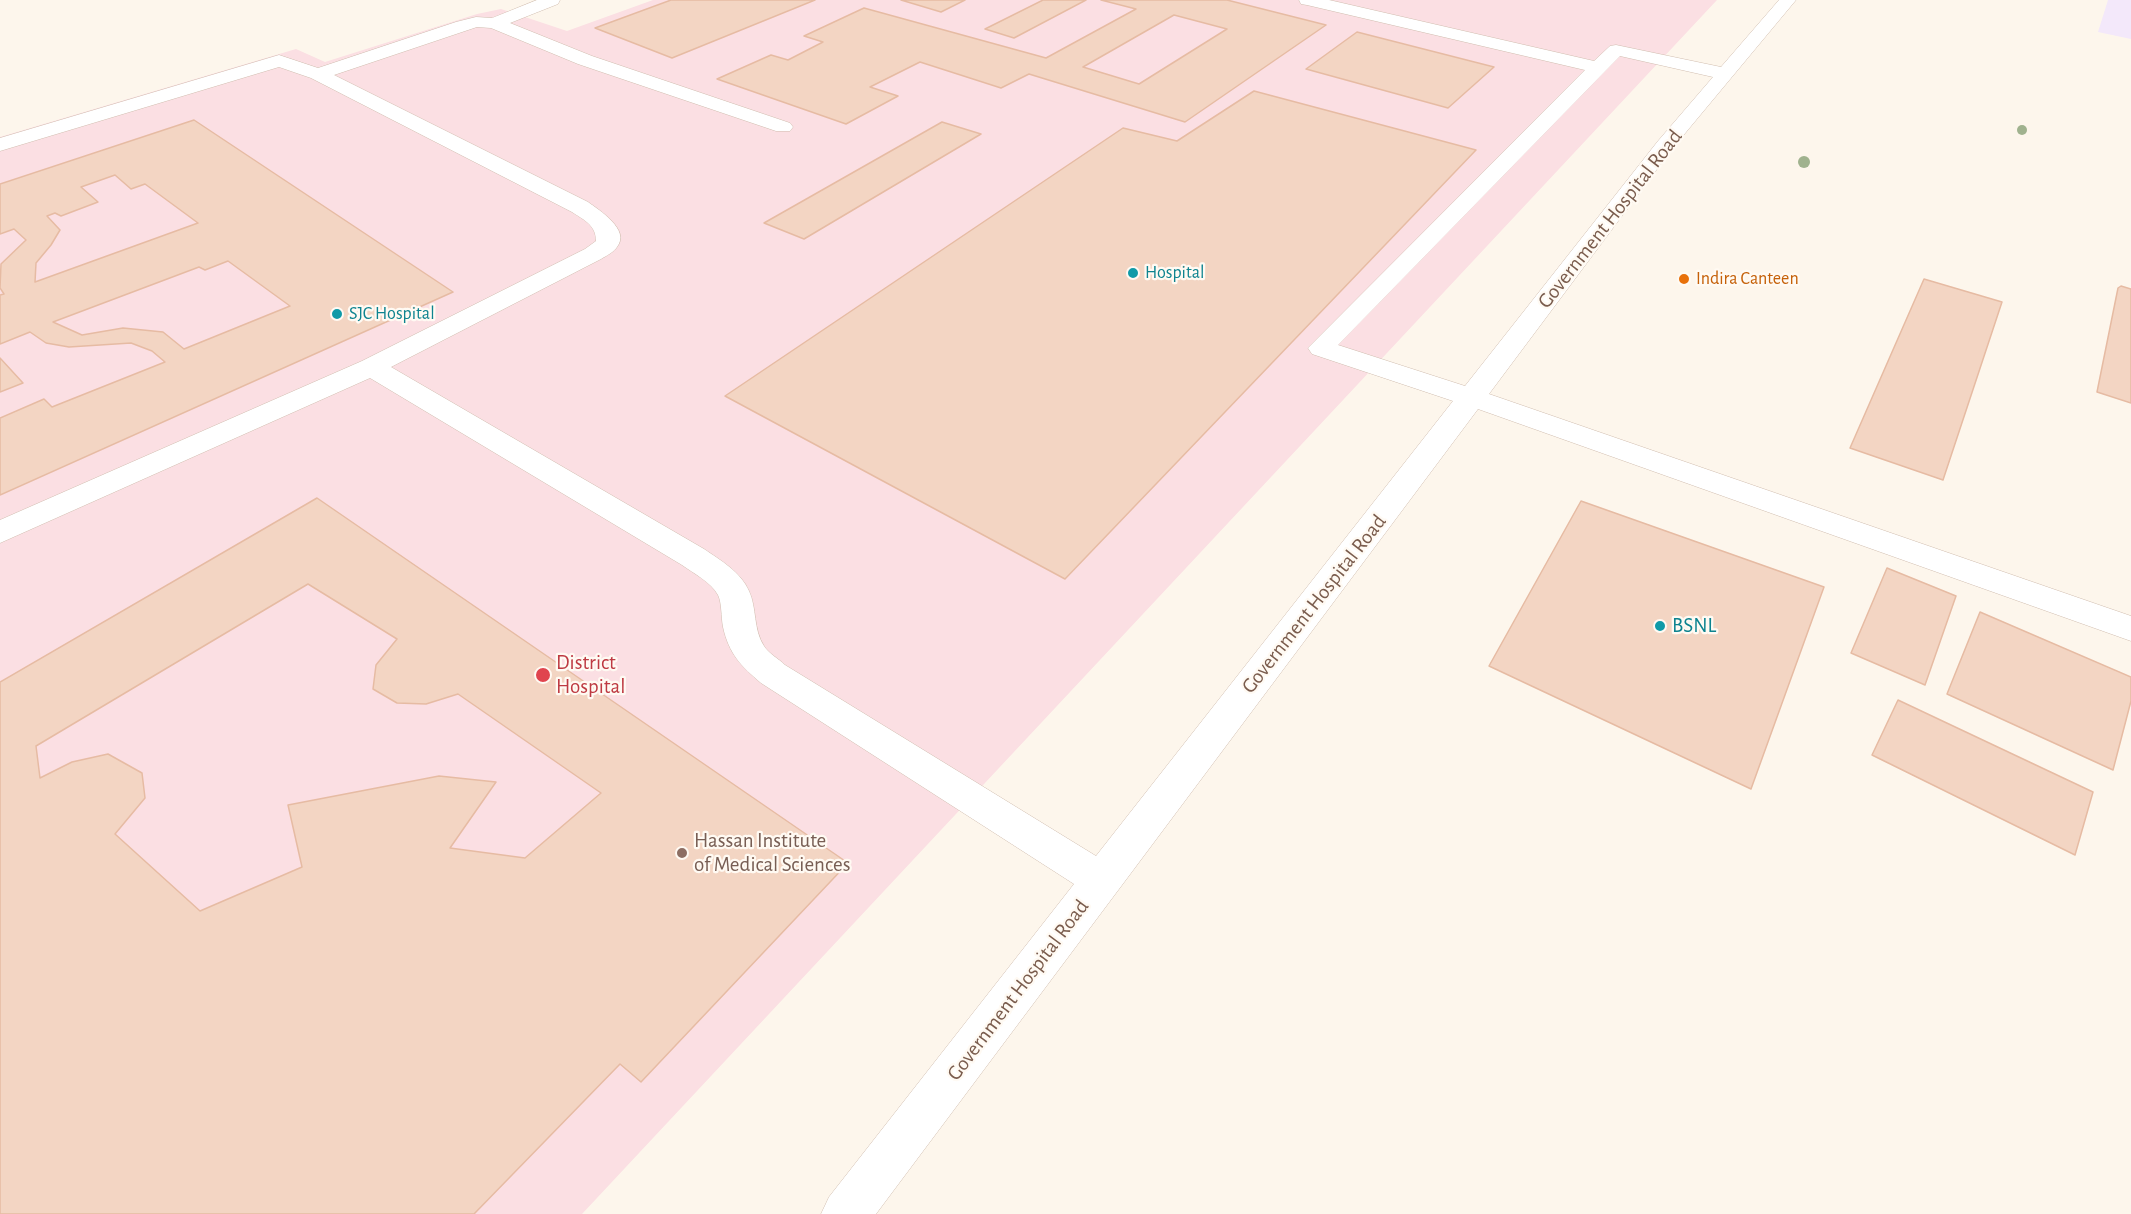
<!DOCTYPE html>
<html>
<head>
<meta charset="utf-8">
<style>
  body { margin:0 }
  canvas { display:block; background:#fdf6ec }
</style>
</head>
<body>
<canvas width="2131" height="1214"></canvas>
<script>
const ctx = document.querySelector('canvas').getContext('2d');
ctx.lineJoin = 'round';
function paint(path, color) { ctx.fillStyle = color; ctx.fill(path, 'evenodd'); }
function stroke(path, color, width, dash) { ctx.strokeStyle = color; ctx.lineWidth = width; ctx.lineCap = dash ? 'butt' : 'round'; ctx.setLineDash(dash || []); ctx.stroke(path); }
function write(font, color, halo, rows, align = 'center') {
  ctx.font = font + ' "Alegreya Sans",sans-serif'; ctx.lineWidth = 4.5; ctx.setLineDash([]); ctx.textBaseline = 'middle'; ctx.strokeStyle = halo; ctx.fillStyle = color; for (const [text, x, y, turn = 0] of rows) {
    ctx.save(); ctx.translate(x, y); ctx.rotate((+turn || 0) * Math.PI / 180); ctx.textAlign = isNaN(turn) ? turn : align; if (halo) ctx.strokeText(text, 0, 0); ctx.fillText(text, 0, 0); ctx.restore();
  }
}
paint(new Path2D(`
  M2108 0H2131V39L2098 32Z`), '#f3e8fa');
paint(new Path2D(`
  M653 0H1717L582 1214H0V137L296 49 325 62 477 14 501 9 567 31Z`), '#fbdfe3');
const building = new Path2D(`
  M671 0H815L672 58 595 28Z
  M901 0H965L941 12Z
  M1043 0H1086L1014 38 985 29Z
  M1101 0H1227L1326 25 1185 122 1029 74 1001 88 920 62 870 87 898 96 846 124 717 79 771 55 788 60 823 42 804 36 864 8 1046 58 1136 9ZM1174 15 1227 29 1139 84 1083 67Z
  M1357 32 1494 67 1448 108 1306 69Z
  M1254 91 1476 150 1065 579 725 396 1123 128 1177 141Z
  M194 120 453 292 0 495V418L44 399 52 407 165 362 152 351 131 343 69 347 46 343 30 332 0 344V295L4 294 0 288 1 264 26 240 14 229 0 234V184ZM115 175 131 189 145 184 198 223 35 282 36 263 51 245 60 230 47 216 55 213 61 216 98 202 81 187ZM228 261 290 306 184 349 163 332 123 328 82 335 53 322 199 267 205 270Z
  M942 122 981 134 804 239 764 223Z
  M1924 279 2002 302 1943 480 1850 448Z
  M2121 286 2131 289V403L2097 392 2118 288Z
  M0 358 23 383 0 392Z
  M317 498 848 863 641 1082 620 1064 474 1214H0V682ZM308 584 397 639 376 665 373 689 397 703 426 704 458 694 601 793 525 858 450 848 496 782 439 776 288 805 302 867 200 911 115 834 145 798 142 773 108 754 72 762 40 778 36 746Z
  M1581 501 1824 587 1751 789 1489 666Z
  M1887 568 1956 596 1925 685 1851 653Z
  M1980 612 2131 677V701L2113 770 1947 694Z
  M1898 700 2093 792 2075 855 1872 755Z`);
paint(building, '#f3d5c3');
stroke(building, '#e6bba3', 1.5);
const minor = new Path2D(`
  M537 0H560L558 4 510 23 592 56 790 123 793 127 790 131H776L578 64 491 28 477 27 468 30 334 75 588 202C599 210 631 230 617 247 614 252 606 256 601 259L391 367 704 549C720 560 741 572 749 591 757 608 753 629 764 646 768 653 779 659 785 665L1096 856 1453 401 1312 354 1308 348 1585 70 1307 5 1301 4 1299 0H1329L1594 61 1610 46 1616 45 1721 67 1779 0H1796L1672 149 1489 394 2131 616V641L1478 409 876 1214H821L829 1197 1074 884 761 683C741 666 729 654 723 627 721 617 722 603 718 595 711 582 693 573 682 565L370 378 0 543V520L362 361 585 249 596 241C596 225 584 220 572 212L311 78 279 67 0 151V138L279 55 318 68 456 22 476 17 492 18ZM1620 56 1713 77 1658 141 1465 386 1338 345Z`);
stroke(minor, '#d1beb0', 1);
paint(minor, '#fff');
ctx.fillStyle = '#a0b28e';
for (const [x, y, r] of [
  [2022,130,5],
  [1804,162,6]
]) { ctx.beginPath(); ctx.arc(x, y, r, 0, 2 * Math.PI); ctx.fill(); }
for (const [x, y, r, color] of [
  [1133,273,6,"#0f9aa8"],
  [1684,279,6,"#e8710a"],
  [337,314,6,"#0f9aa8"],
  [1660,626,6,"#0f9aa8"],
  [543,675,8,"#e0444e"],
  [682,853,6,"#8d6e63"]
]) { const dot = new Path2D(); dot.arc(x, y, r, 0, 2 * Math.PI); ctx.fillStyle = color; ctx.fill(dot); stroke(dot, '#fffaf3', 2); }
write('18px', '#0d838f', '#fffaf3', [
  ["Hospital",1145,273],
  ["SJC Hospital",349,314]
], 'left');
write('18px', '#c56008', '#fffaf3', [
  ["Indira Canteen",1696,279]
], 'left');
write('21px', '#7a5c4d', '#fffaf3', [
  ["Government Hospital Road",1610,219,-52],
  ["Government Hospital Road",1314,604,-52],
  ["Government Hospital Road",1018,990,-53]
]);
write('21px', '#0d838f', '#fffaf3', [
  ["BSNL",1672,626]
], 'left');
write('21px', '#be3a42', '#fffaf3', [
  ["District",556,663],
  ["Hospital",556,687]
], 'left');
write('21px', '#785e54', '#fffaf3', [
  ["Hassan Institute",694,841],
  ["of Medical Sciences",694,865]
], 'left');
</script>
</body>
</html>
